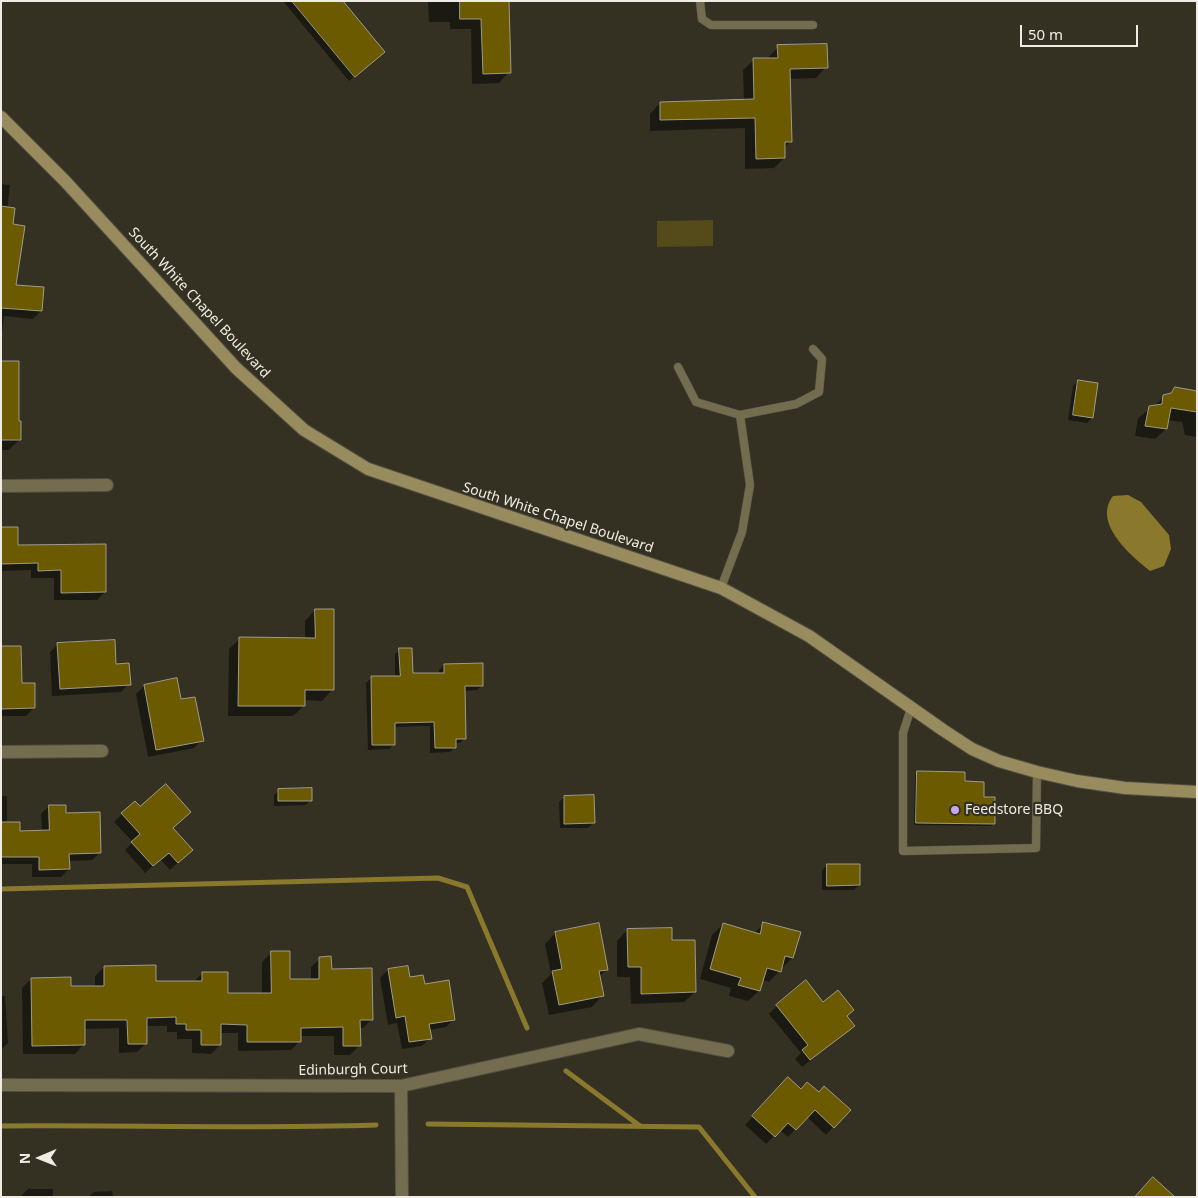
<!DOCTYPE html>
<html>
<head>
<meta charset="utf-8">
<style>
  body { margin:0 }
  #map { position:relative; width:1198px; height:1198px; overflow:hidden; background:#343123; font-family:"Noto Sans",sans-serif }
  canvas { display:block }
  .frame { position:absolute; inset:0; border:2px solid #eeece4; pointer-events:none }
  .north { position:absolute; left:15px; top:1133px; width:50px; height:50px; -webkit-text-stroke:4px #343123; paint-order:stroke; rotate:269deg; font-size:14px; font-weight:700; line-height:20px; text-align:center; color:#eeece4 }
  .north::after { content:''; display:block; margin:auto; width:18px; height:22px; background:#eeece4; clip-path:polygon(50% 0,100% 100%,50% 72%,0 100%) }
  .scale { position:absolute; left:1020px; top:25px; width:118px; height:22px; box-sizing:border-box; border:2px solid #eeece4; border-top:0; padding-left:6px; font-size:15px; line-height:18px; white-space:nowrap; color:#eeece4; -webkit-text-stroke:4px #343123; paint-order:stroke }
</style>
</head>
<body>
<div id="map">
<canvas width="1198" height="1198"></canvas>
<div class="frame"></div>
<div class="north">N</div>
<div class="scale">50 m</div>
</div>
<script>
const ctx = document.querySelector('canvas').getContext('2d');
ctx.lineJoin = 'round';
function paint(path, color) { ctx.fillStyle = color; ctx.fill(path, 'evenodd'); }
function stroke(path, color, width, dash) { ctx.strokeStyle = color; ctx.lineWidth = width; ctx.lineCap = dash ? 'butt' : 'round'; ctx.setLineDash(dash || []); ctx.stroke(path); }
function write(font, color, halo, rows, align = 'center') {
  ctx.font = font + ' "Noto Sans",sans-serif'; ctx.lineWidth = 4.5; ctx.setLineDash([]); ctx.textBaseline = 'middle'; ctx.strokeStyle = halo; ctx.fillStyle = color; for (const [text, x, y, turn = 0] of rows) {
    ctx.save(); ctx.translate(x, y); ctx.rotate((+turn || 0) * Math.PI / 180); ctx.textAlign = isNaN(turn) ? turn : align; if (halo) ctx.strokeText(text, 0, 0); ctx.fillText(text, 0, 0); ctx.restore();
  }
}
paint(new Path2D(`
  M713 220V246L657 247V221Z`), '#554a19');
paint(new Path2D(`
  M1128 495 1141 502 1169 535 1171 549 1164 566 1150 571C1131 556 1092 523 1113 496Z`), '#8a792d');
paint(new Path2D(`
  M283 1H341L378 57 349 81Z
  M428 1H507L509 72 499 83 472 84 471 29H450V22H429Z
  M778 47 826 67 816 78 789 79 790 142 784 148V158L774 168 745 169V128L650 131V114L660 103 744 101 743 70 754 60 767 59Z
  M1 184 10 185 1 266Z
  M1 285 41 311 33 319 4 316 1 342Z
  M1 362 20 439 9 450H1Z
  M1078 381 1092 418 1087 423 1068 420 1073 386Z
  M1175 389 1197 392V437L1185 435 1182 422 1167 420 1166 429 1155 439 1135 436 1138 418Z
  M1 529 17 546 105 592 97 600H54V578H31V570L1 571Z
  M315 610 332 690 322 701 304 700V706L293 716H228L229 649 240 638 305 639V621Z
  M58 644 115 665 129 684 121 692 52 696 50 652Z
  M1 647 34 708 26 716H1Z
  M400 649 411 675 439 674V670L444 665 482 685 477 690 464 691 465 738 460 743H455V747L450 752 430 753V726L393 727 394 744 389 749 368 750 366 683 371 678 395 677V654Z
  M144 686 180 701 202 740 194 748 148 757 136 694Z
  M917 772 964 782 982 798 993 824 991 826 914 825 915 775Z
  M279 790 311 800 306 805 274 806V795Z
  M1 796H7V823L19 832 42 831 41 814 49 806 65 814 100 853 92 860 68 861 69 869 61 877H32V864H1Z
  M564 797 593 823 588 828H560L559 802Z
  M140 808 172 828 183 858 170 870 160 859 145 873 125 850 133 842 114 822 122 814Z
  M827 865 859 885 854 890H822V870Z
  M723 924 754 933 764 924 792 958 769 982 762 980 759 991 748 1001 729 996 731 988 700 979 712 935Z
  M598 925 607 969 599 977 602 996 592 1007 549 1015 542 983 551 974 545 944 555 933Z
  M627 930 671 941 695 992 684 1002 631 1004 630 977H617V941Z
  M271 953 289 980H311V967L320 958 372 1019 363 1028H359V1046L350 1055H334V1036H300V1041L291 1050 238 1051V1033H220V1045L211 1054 192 1053V1039H177V1032H167V1026H146V1043L137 1052 119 1053V1028L84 1029V1044L75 1054H23L22 988 31 979 70 988H95V976L104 967 155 982H193L203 973 226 994H262V962Z
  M388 970 424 986 454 1019 446 1027 429 1030 430 1038 422 1046 402 1049 397 1023 388 1025 380 978Z
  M1 996H5L8 1043 1 1050Z
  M823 1004 845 1017 853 1026 802 1067 795 1059 801 1053 769 1014 777 1006Z
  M788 1079 833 1127 826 1135 807 1117 788 1137 780 1130 766 1144 745 1125Z
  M28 1189H53V1197H20Z
  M112 1191 113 1197H88L94 1192Z`), '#0007');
stroke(new Path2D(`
  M1 889 438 878 467 887 527 1028
  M566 1071 640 1126
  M428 1124 699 1127 755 1197
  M1 1126C126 1125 251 1129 376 1125`), '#8a792d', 5);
const building = new Path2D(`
  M292 1H343L385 52 355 77Z
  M460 1H509L511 73 483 74 481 19H460Z
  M827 44 828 68 790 69 792 142H785V158L756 159 755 118 660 120V102L754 99 753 58H778L777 45Z
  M1 206 15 208 13 224 25 226 16 285 44 287 42 311 1 308Z
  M1 361H19V421H21V440H1Z
  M1078 380 1098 383 1093 418 1073 415Z
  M1175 387 1197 391V412L1171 408 1167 429 1145 426 1149 406 1162 404 1163 395 1171 393Z
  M1 527H18V545L106 544V592L61 593V570L38 571V563L1 564Z
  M315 609H334V690H305V706H238L239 637 315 638Z
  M115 640 116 664 129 663 131 685 60 689 57 643Z
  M1 646H21L22 683H35V708L1 709Z
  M399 648H412L413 673H444V664L483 663V686H465L466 739H456V748H435L434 722 395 723V745H372L371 676H400Z
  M177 678 181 699 195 697 204 741 156 750 144 685Z
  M917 771 965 772V781L984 782V797H995V824L916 823Z
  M166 784 191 812 173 828 193 850 178 863 169 853 153 866 131 842 140 834 121 813 135 801 140 806Z
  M312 788V801H278V789Z
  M594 795 595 823 564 824V796Z
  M49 805H66V813L100 812 101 853 69 854 70 869 39 870V857H1V822H20V831L49 830Z
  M827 864H860V885L827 886Z
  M763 922 801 932 793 958 785 956 781 972 767 968 760 991 738 985 741 978 710 969 723 923 760 934Z
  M599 923 608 970 599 971 604 996 559 1005 552 971 562 969 555 932Z
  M672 928V940H695L696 992 641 994V967H628L627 929Z
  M271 951H290V979H319V957L331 956 332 969 372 968 373 1020H360L361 1046H343V1027L301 1028V1042H247V1025L221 1024V1045H201V1030H186V1024H176V1017L147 1018V1044H128L127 1020H85V1045L32 1046 31 978 71 977V986H104V966L156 965V981H202V972H228V993H271Z
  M408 966 410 977 423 975 425 984 449 980 455 1020 429 1024 432 1039 409 1042 405 1016 396 1018 388 969Z
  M806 980 823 1002 838 990 854 1010 847 1016 855 1026 810 1060 802 1050 808 1045 776 1005Z
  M788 1077 801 1089 807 1082 819 1092 824 1086 851 1110 834 1128 815 1110 796 1130 788 1123 775 1137 752 1116Z
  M1153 1177 1175 1197H1135Z`);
paint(building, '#6c5a01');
stroke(building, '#9f9b8b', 1);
const lane = new Path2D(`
  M700 1 702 19 711 25H813
  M678 367 696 402 740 415 796 404 819 392 822 359 813 349
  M721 588 742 532 750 485 740 415
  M911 708 903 733V851L1036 848 1037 772`);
const street = new Path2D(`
  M1 486 107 485
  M1 752 102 751
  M1 1085 401 1086 639 1034 728 1051
  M401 1086 402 1197`);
const secondary = new Path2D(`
  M1 117 65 181 236 368 304 430 368 469 721 588 809 636 943 730 972 749 999 761 1037 772 1077 781 1125 788 1197 792`);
stroke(lane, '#524f42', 9);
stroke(street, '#524f42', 14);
stroke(secondary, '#524f42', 14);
stroke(lane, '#736c4f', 8);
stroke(street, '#736c4f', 12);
stroke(secondary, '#988c5e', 12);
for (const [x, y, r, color] of [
  [955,810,5,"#c8a5ee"]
]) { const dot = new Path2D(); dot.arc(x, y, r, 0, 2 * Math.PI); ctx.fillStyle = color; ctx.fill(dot); stroke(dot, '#343123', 2); }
write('14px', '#eeece4', '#343123', [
  ["South White Chapel Boulevard",199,303,47],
  ["South White Chapel Boulevard",558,518,18],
  ["Edinburgh Court",353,1070,-1]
]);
write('14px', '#eeece4', '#343123', [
  ["Feedstore BBQ",965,810]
], 'left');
</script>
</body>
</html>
